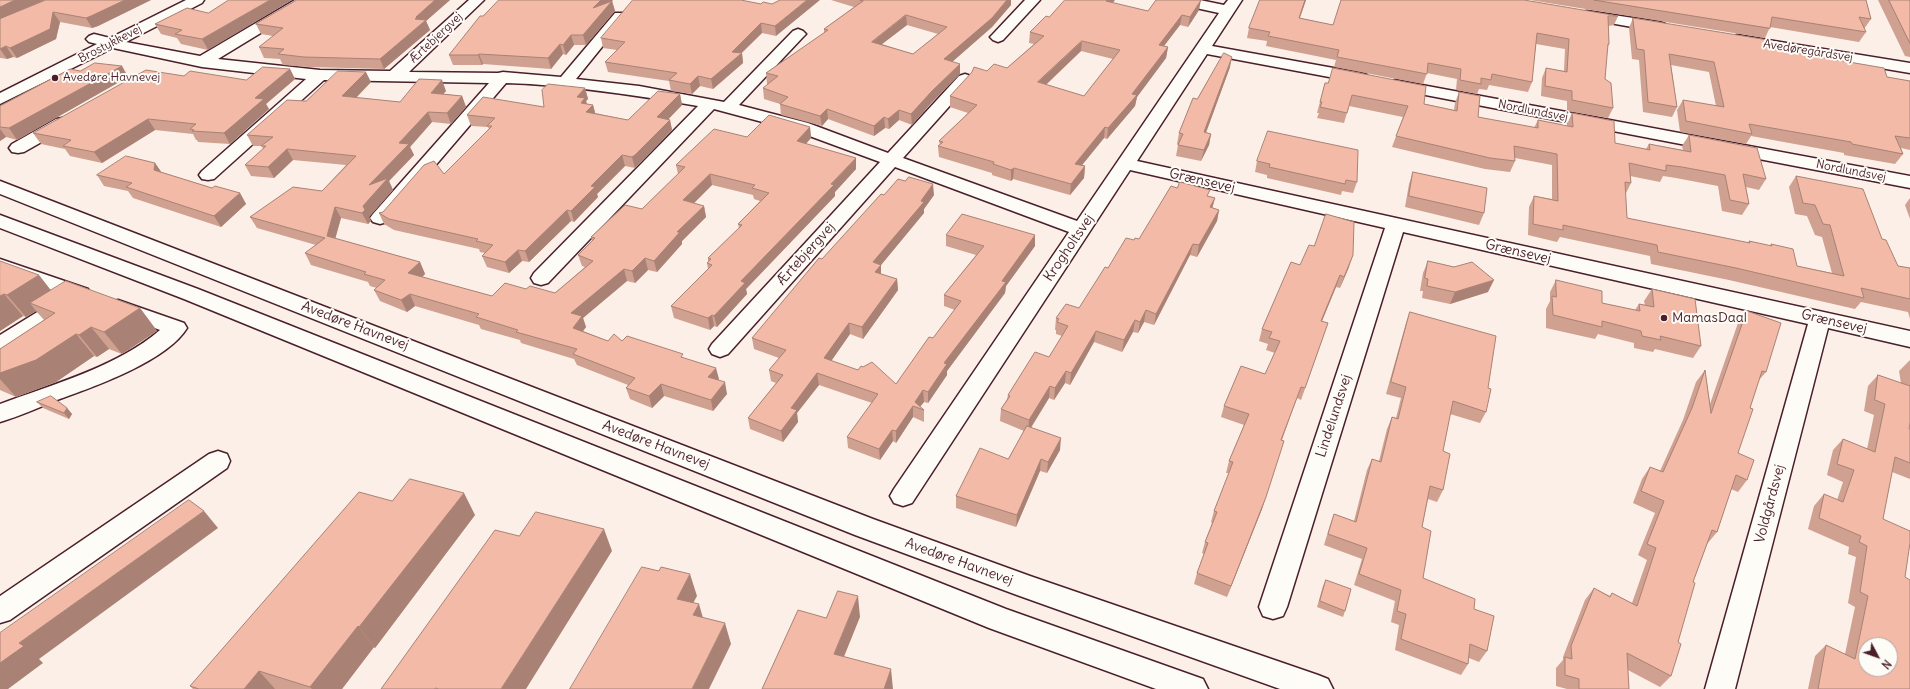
<!DOCTYPE html>
<html>
<head>
<meta charset="utf-8">
<style>
  body { margin:0 }
  #map { position:relative; width:1910px; height:689px; overflow:hidden; background:#fbefe7; font-family:Delius,sans-serif }
  canvas { display:block }
  .north { position:absolute; left:1858px; top:637px; width:40px; height:40px; box-sizing:border-box; background:#fdfcf7; border:1px solid #b5a4a5; border-radius:50%; rotate:131deg; font-size:11px; font-weight:700; line-height:16px; text-align:center; color:#4a1f2b }
  .north::after { content:''; display:block; margin:auto; width:14px; height:18px; background:#4a1f2b; clip-path:polygon(50% 0,100% 100%,50% 72%,0 100%) }
</style>
</head>
<body>
<div id="map">
<canvas width="1910" height="689"></canvas>
<div class="north">N</div>
</div>
<script>
const ctx = document.querySelector('canvas').getContext('2d');
ctx.lineJoin = 'round';
function stroke(path, color, width, dash) { ctx.strokeStyle = color; ctx.lineWidth = width; ctx.lineCap = dash ? 'butt' : 'round'; ctx.setLineDash(dash || []); ctx.stroke(path); }
function paint(path, color) { ctx.fillStyle = color; ctx.fill(path, 'evenodd'); }
function write(font, color, halo, rows, align = 'center') {
  ctx.font = font + ' Delius,sans-serif'; ctx.lineWidth = 4; ctx.setLineDash([]); ctx.textBaseline = 'middle'; ctx.strokeStyle = halo; ctx.fillStyle = color; for (const [text, x, y, turn = 0] of rows) {
    ctx.save(); ctx.translate(x, y); ctx.rotate((+turn || 0) * Math.PI / 180); ctx.textAlign = isNaN(turn) ? turn : align; if (halo) ctx.strokeText(text, 0, 0); ctx.fillText(text, 0, 0); ctx.restore();
  }
}
const minor = new Path2D(`
  M186 0H204L202 3 126 42 200 56 295 0H312L310 3 218 59 320 70 390 71 469 0H484L409 72 498 73 503 72 561 77 615 13H625L627 16 576 79 639 86 724 102 793 31 798 29 803 31 806 34 803 37 739 105 808 123 888 153 959 76 965 74 971 76 973 79 971 82 903 158 1077 221 1219 13 1173 3 1171 0H1200L1224 5 1228 0H1242L1212 46 1361 73 1367 75 1369 78 1367 81 1361 83 1207 54 1137 161 1910 331V347L1828 328 1735 689H1705L1808 324 1403 232 1287 607 1283 616 1273 619 1263 616 1259 607 1385 228 1130 170 912 503 903 506 894 503 890 496 894 489 1069 232 895 167 728 354 720 357 712 354 709 349 712 344 880 162 796 131 714 109 548 283 541 285 534 283 531 278 534 273 698 106C635 95 570 85 506 83L387 222 380 224 373 222 370 218 373 214 489 83 324 80 214 179 208 180 202 179 199 175 202 171 306 79 202 67 113 48 0 104V93L97 44 89 42 86 39 89 36 94 34 110 38Z
  M1025 0H1040L1003 40 998 42 993 40 990 37 993 34Z
  M1587 11 1660 22 1665 24 1668 27 1665 30 1660 32 1582 18 1580 15 1582 12Z
  M1737 35 1910 63V73L1732 43 1729 40 1732 37Z
  M1395 80 1910 176V188L1389 88 1387 85 1389 82Z
  M62 118 68 119 71 123 68 127 24 152 18 153 12 152 9 148 12 144 56 119Z
  M0 181 873 519 1030 576 1318 675 1328 679 1333 689H1280L1017 595 855 535 0 194Z
  M0 215 198 289 1006 609 1203 679 1208 689H1156L989 628 184 299 0 228Z
  M0 259 88 289 91 294 88 299 81 301 75 299 78 303 74 308 8 350 0 353V335L60 298 66 296 0 272Z
  M118 300 184 323 187 328C167 361 94 387 57 400 38 408 20 416 0 422V404C51 385 119 366 160 330L111 312 107 307 111 302Z
  M218 451 227 454 230 461 227 468 10 620 0 623V596L209 454Z`);
stroke(minor, '#4a1f2b', 3);
paint(minor, '#fdfcf7');
paint(new Path2D(`
  M46 0H151L98 26 92 28 60 22 56 39 17 58 13 57 7 59 1 58H0V19Z
  M297 0H450L426 21 430 30 384 69 309 67 283 65 280 59 264 58 259 47 273 36 261 34 256 24Z
  M499 0H613L611 2 612 1 615 11 586 45H574L566 55 563 54 551 69 483 64 482 65H453L449 55 483 16Z
  M780 0 776 36 762 33 742 53 743 63 713 89 700 86 692 94 671 91 669 81 608 72 605 62 617 50 603 48 601 38 761 4H772Z
  M831 0H1011V5L992 27 952 62 960 74 932 102 912 125 899 120 889 129 885 128 874 136 828 119 822 126 781 115 780 104 764 99 763 88 769 84H767L766 73 824 33V29L854 7ZM907 25 938 34 913 54 882 44Z
  M1260 0H1306L1300 18 1333 25 1618 16 1614 25 1608 26 1609 44 1607 48 1605 79 1613 108 1608 118 1567 111V101L1541 96 1542 78 1546 68 1564 71 1565 49 1536 44 1532 82 1528 92 1489 85 1487 90 1479 89 1477 94 1456 90 1457 79 1427 73 1423 84 1334 67 1336 60 1266 46 1267 41 1247 38 1249 28Z
  M1530 0H1866L1871 19 1864 29 1866 32 1859 42 1770 27 1765 38Z
  M1878 0H1910V57L1905 56Z
  M1112 3 1148 11 1199 10 1188 27 1180 25 1164 46 1168 47 1166 58 1137 97 1135 106 1107 139 1104 138 1082 165 1085 166 1084 178 1070 195 1013 179 1011 181 992 175V173L939 157 938 146 940 145 939 141 968 113 950 107V96L987 71 1007 68 1034 44 1029 43 1030 32 1049 17ZM1081 51 1113 59 1084 96 1046 85Z
  M187 8 208 50 181 44 177 38 161 34 155 24Z
  M1633 18 1767 48 1887 77 1910 81V150L1901 148 1903 154 1895 164 1844 155V153L1751 136 1746 144 1680 132 1677 110 1683 100 1716 106 1709 72 1671 65 1677 107 1672 117 1643 112 1639 60 1632 59 1629 28Z
  M122 66 128 77 17 140 6 137 0 141V106L80 71Z
  M1230 67 1206 133 1211 134 1209 145 1201 161 1176 156 1178 145 1177 144 1179 133 1197 99Z
  M290 69 295 79 266 104 269 109 230 144 198 142 197 140H196L193 134 155 130 102 163 70 156 65 149 41 144 33 133 184 76 246 80Z
  M371 82 356 98 400 102 446 91 443 94 462 96 466 107 451 124 432 122 410 147 414 155 389 181 393 190 369 217 371 221 368 224 341 218 335 238 420 262 425 274 422 277 492 296 526 289 555 293 585 267 582 266 578 255 592 241 591 237 642 209 678 174 676 165 747 137 810 127 811 138 806 144 856 169 835 192V196L746 289 747 294 717 327 714 326 710 330 674 318 671 306 708 269 707 263 708 262V258L739 228 738 224 760 201 754 199 753 195 712 185 694 203 704 206 706 217 682 241V244L657 272 648 270 635 283 627 281 583 318 586 327 583 331 608 341H622L684 358 719 379 718 380 727 394 713 411 664 396 652 408 630 399 626 388 628 385 577 365 574 359 521 343 520 340 481 329 479 325 415 306 407 312 380 301 374 290 377 288 370 286 368 282 311 265 305 253 316 245 257 228 250 217 322 191 346 165 293 160 274 178 251 176 245 165 263 149 262 146H253L247 135 306 101Z
  M1325 83 1454 110 1455 103 1459 92 1478 117 1534 128 1538 120 1567 126V124L1572 113 1615 143 1646 149 1649 144 1683 150 1682 146 1689 135 1766 179 1759 190 1746 187 1749 204 1742 215 1722 211 1718 186 1676 178 1663 176 1660 182 1630 176 1631 183 1625 195 1627 218 1748 243 1749 241 1770 246 1771 244 1797 266 1832 273 1822 237 1815 235 1807 216 1795 214 1789 187 1796 176 1882 239 1898 266 1910 268V319L1908 312 1861 302 1855 309 1729 280 1651 264 1650 256 1560 237 1557 242 1528 235 1529 207 1534 196 1552 199V165L1515 158V161L1510 172 1485 169 1392 147 1403 117 1349 106 1344 123 1317 118 1319 113H1317Z
  M585 88 588 99 586 101 587 104 593 105 595 113 628 120 680 94 682 105 668 119 670 120 672 130 635 168 625 166 597 194 598 197 574 222 571 221 529 262 522 261 509 273 487 267 482 256 485 253 480 252 479 249 394 230 384 224 379 213 383 212 444 174 489 129 488 127 471 126 467 115 544 107Z
  M1257 161 1357 182 1353 193 1342 191 1341 195 1267 178V175L1255 172Z
  M155 163 161 172 212 188 240 193 246 204 221 227 133 198 128 191 104 186 97 175Z
  M1413 172 1484 213 1479 225 1405 207 1409 184Z
  M905 181 934 195 924 209V213L881 265V274L897 279 898 290 863 339 850 334 831 361 896 384 933 338 955 310 944 306V295L976 255 946 246V235L1035 246 1006 286 1005 293 947 371V375L928 403 924 402 920 407 924 410V422L913 417 896 443 893 441 880 460 848 448 847 437 872 403 819 385 797 413 798 422 783 442 750 429 748 418 776 383 771 381 769 370 779 358 754 349 752 338 822 259 884 195Z
  M1209 196 1215 198 1212 208 1219 210 1217 221 1197 257 1190 255 1154 325 1144 322 1138 333 1133 332 1122 352 1094 342 1070 385 1065 383 1054 400 1049 398 1031 428 1060 450 1047 473 1040 471 1016 527 956 508V496L1008 459 1024 431 1000 421 1001 409 1007 399 1008 395 1049 357 1062 336 1056 334V330H1055L1056 318 1079 308 1108 268 1134 240 1139 239Z
  M1910 198V219L1905 205Z
  M0 261 51 290 140 308 157 331 122 354 109 349 97 357 94 356 56 382 16 397 0 390V349L44 320 36 311 26 317 23 316 0 331Z
  M1428 261 1454 267 1488 292 1450 304 1422 298 1423 291H1420L1423 273Z
  M1300 265 1349 267 1340 288 1336 287 1322 321 1328 323 1301 400 1297 398 1282 440 1262 509 1227 597 1194 584 1197 573 1204 554 1202 553 1205 542 1212 523 1211 522 1214 511 1229 473H1226L1229 461 1244 425 1221 417 1224 406 1265 374 1275 353 1266 350 1268 344 1259 341 1262 329Z
  M1556 280 1602 303 1635 310 1639 304 1645 305 1644 301 1652 289 1701 346 1693 358 1655 349 1653 352 1634 348V343L1598 334 1595 339 1546 328V309L1550 301V292Z
  M1747 311 1766 372 1759 380 1750 408 1738 453 1747 480 1738 492 1731 489 1717 532 1707 544 1693 582 1678 642 1671 676 1660 687 1628 670 1629 689H1567L1556 686V668L1563 660V657L1585 600 1594 588 1610 596 1612 593 1632 603 1647 560 1638 555 1655 513 1633 503 1642 479 1650 467 1660 471 1683 420 1696 382 1705 370 1710 404 1738 323Z
  M1410 312 1488 388 1486 412 1480 423 1450 414 1443 451V490L1437 502 1428 499 1422 527 1423 578 1474 609 1487 651 1479 662 1469 658 1468 664 1461 675 1395 650 1399 625 1391 622 1395 601 1354 585 1362 559 1324 545 1330 525 1334 514 1354 521 1367 470 1372 459 1379 461 1387 429 1392 417 1396 418 1401 398 1386 394 1406 323Z
  M1910 360V423L1909 429H1910V479L1892 472 1883 519 1905 577 1910 689H1808L1815 656 1826 645 1845 654 1855 607 1848 603 1856 557 1848 554 1849 547 1808 529 1814 506 1824 494 1837 500 1843 482 1827 475 1833 450 1843 439 1867 449 1874 415 1864 411 1868 386 1878 375 1901 383 1899 371Z
  M37 402 67 408 72 414 69 419 43 408Z
  M392 501 475 515 375 648 374 647 342 689H193L190 686Z
  M1326 580 1345 611 1343 617 1317 607 1323 586Z`), '#d0a090');
paint(new Path2D(`
  M15 0H45L0 19V7Z
  M125 0H151L98 26 92 28 86 18Z
  M270 0H292L208 50 202 39Z
  M435 0H450L426 21 430 30 384 69 380 59 415 19 416 17Z
  M601 0H613L596 17 593 8Z
  M807 0H820L776 36 775 26Z
  M1006 0H1011V5L992 27 944 69V59Z
  M1107 0H1115L1105 12 1106 1Z
  M1201 0 1199 10 1188 27 1190 17Z
  M1305 0H1306L1296 28 1299 18Z
  M612 1 615 11 586 45 583 35Z
  M53 12 60 22 56 39 17 58 10 48Z
  M906 15 907 25 873 51 872 42Z
  M1182 15 1180 25 1157 55 1159 45Z
  M761 23 762 33 740 54 742 53 743 63 713 89 711 79 732 52Z
  M571 35 574 45 566 55 563 45Z
  M1082 41 1081 51 1037 93 1038 82Z
  M560 44 563 54 551 69 548 58Z
  M6 46 13 57 7 59 0 49Z
  M1168 47 1166 58 1137 97 1135 106 1107 139 1108 128 1132 94Z
  M479 54 483 64 482 65 478 55Z
  M1232 57 1230 67 1202 143 1204 132Z
  M960 64V74L932 102 912 125 911 114 932 91Z
  M122 66 128 77 17 140 9 128Z
  M290 69 295 79 266 104 269 109 230 144 224 133 255 98Z
  M366 72 371 82 347 107 342 96Z
  M698 76 700 86 692 94 690 84Z
  M442 80 446 91 435 104 431 93Z
  M585 88 588 99 586 101 588 108 584 113 577 97Z
  M680 94 682 105 660 128 657 117Z
  M462 96 466 107 451 124 447 113Z
  M593 105 596 116 586 112Z
  M827 109 828 119 822 126 820 116Z
  M899 110V120L889 129 888 119Z
  M428 112 432 122 410 147 414 155 389 181 393 190 369 217 371 221 368 224 362 213 363 206 369 185 399 143Z
  M884 117 885 128 874 136V126Z
  M148 119 155 130 102 163 94 152Z
  M670 120 672 130 635 168 632 157Z
  M810 127 811 138 798 152 797 141Z
  M1105 127 1104 138 1074 175 1075 164Z
  M0 129 6 137 0 141Z
  M1211 134 1209 145 1201 161 1204 150Z
  M287 149 293 160 274 178 268 167Z
  M622 155 625 166 597 194 598 197 574 222 571 211 591 186Z
  M856 158V169L835 192V196L746 289 747 294 717 327 714 316 741 281Z
  M155 163 162 173 154 170Z
  M1085 166 1084 178 1070 195 1071 184Z
  M1014 168 1013 179 1011 181V170Z
  M710 174 712 185 686 211 683 200Z
  M933 184 934 195 924 209V213L881 265V276L875 283 873 262 921 201Z
  M240 193 246 204 221 227 214 216Z
  M1215 198 1212 209 1210 207Z
  M704 206 706 217 682 241V244L657 272 654 261 677 232Z
  M335 207 341 218 333 247 327 236Z
  M567 210 571 221 529 262 525 251Z
  M1219 210 1217 221 1197 257 1199 245Z
  M1035 235V246L1006 286 1005 293 947 371V375L928 403V392L944 363 1002 281Z
  M1193 244 1190 255 1154 325 1156 314Z
  M518 250 522 261 509 273 505 262Z
  M1353 255 1349 267 1340 288 1344 277Z
  M645 258 648 270 635 283 632 271Z
  M420 262 425 274 414 285 408 273Z
  M624 269 627 281 583 318 586 327 577 339 573 328 571 313Z
  M39 275 57 298 30 303 36 311 26 317 7 295Z
  M1340 275 1336 287 1317 333 1321 321Z
  M897 279 898 290 863 339 862 327Z
  M1494 280 1488 292 1450 304 1455 292Z
  M4 294 23 316 0 331V296Z
  M410 294 415 306 407 312 401 300Z
  M140 308 157 331 122 354 104 332Z
  M1146 310 1144 322 1138 333 1140 322Z
  M712 315 714 326 710 330 708 318Z
  M1135 320 1133 332 1122 352 1124 340Z
  M849 323 850 334 825 370 824 358Z
  M91 327 109 349 97 357 79 335Z
  M1096 331 1094 342 1070 385 1071 373Z
  M76 334 94 356 56 382 16 397 0 379V373Z
  M716 368 719 379 711 389 708 377Z
  M1066 371 1065 383 1054 400 1055 388Z
  M817 373 819 385 797 413 798 422 783 442 781 431 791 408Z
  M725 382 727 394 713 411 711 400Z
  M661 384 664 396 652 408 649 396Z
  M1050 386 1049 398 1028 432 1029 420Z
  M923 390 924 402 919 408 915 402Z
  M913 406V417L896 443V431Z
  M67 408 72 414 69 419 64 413Z
  M892 430 893 441 880 460 879 449Z
  M1061 438 1060 450 1047 473 1048 462Z
  M1041 459 1040 471 1016 527 1017 515Z
  M464 493 475 515 375 648 359 627Z
  M1266 497 1262 509 1227 597 1231 586Z
  M204 511 218 528 39 659 43 663 8 689H0V663L19 643Z
  M604 529 612 551 526 689H501Z
  M690 574 697 596 684 620 677 599Z
  M858 596 860 617 837 674 834 654Z
  M699 604 705 625 693 615Z
  M725 623 731 644 709 689H692Z
  M358 626 374 647 342 689H312L310 687Z
  M891 669 893 689H884Z
  M259 671 275 689H244Z`), '#a98275');
const building = new Path2D(`
  M0 0H15L0 7Z
  M46 0H125L91 16 86 18 53 12 50 29 10 48 6 46 0 49V19Z
  M229 0H270L202 39 175 34 182 30 155 24 187 8 208 13Z
  M297 0H435L416 17H417L415 19 426 20 380 59 304 57 278 54 284 49 259 47 283 28 256 24Z
  M499 0H601L593 8 612 1 583 35H571L563 45 560 44 548 58 479 54 478 55H449L480 16H483Z
  M633 0H741L761 4 763 2 772 4 780 0H807L775 26 761 23 732 52 742 53 711 79 698 76 690 84 669 80 677 73 605 62 625 42 601 38Z
  M860 0H1007L992 18 944 59 960 64 932 91 911 114 899 110 888 119 884 117 874 126 827 109 820 116 780 104 788 97 763 88 778 76 766 73 828 30 824 29 863 1ZM906 15 947 27 913 54 872 42Z
  M1065 0H1107L1106 1 1148 11 1156 0H1201L1190 17 1182 15 1159 45 1168 47 1132 94 1137 95 1108 128 1105 127 1075 164 1085 166 1071 184 1014 168 1011 170 993 164 994 162 938 146 943 142 939 141 977 105 950 96 972 72 974 67 987 71 994 64 1007 68 1044 36 1030 32 1046 16 1049 17ZM1082 41 1120 50 1084 96 1038 82Z
  M1260 0H1305L1299 18 1333 25 1341 0H1524L1618 16H1608L1609 44H1608L1605 79 1611 83 1613 108 1572 100V91L1545 86 1546 68 1567 72 1569 39 1537 33 1532 82 1492 74 1491 80 1481 78V84L1460 80 1461 69 1428 63 1427 74 1337 57 1339 50 1268 36 1270 32 1249 28Z
  M1594 0H1866L1871 19 1859 17 1866 32 1772 17 1770 28Z
  M1889 0H1910V43Z
  M1633 18 1768 40 1767 48 1884 68 1887 77 1910 81V138L1895 136 1903 154 1852 144 1851 142 1749 124 1752 134 1686 121 1683 100 1724 107 1714 62 1669 54 1677 107 1648 102 1644 50 1637 49Z
  M1224 53 1232 57 1204 132 1211 134 1204 150 1178 145 1183 134 1179 133 1193 98 1197 99Z
  M95 63 122 66 9 128 0 127V106L70 69 80 71Z
  M263 67 290 69 255 98 264 99 224 133 192 131 194 130 190 129 196 124 148 119 94 152 63 146 71 140 33 133 146 70 184 76 190 71 246 80Z
  M1333 68 1426 86 1424 104 1457 111 1459 92 1480 96 1478 117 1538 128V120L1573 127 1572 113 1614 121 1615 143 1650 150 1649 144 1691 152 1689 135 1757 148 1766 179 1743 174 1749 204 1730 200 1725 175 1682 167 1666 165V171L1629 163 1631 183 1625 182 1627 218 1750 243 1749 241 1772 246 1771 244 1793 249 1797 266 1844 276 1830 225 1823 224 1815 205 1803 203 1796 176 1863 189 1882 239 1886 240 1898 266 1910 268V299L1861 288 1864 298 1736 268 1658 252 1657 245 1563 225V230L1533 224 1534 196 1558 201 1557 154 1514 146 1515 161 1490 158 1396 136 1408 106 1352 95 1347 113 1320 107 1322 102H1320L1325 83H1328Z
  M338 71 366 72 342 96 400 102 419 79 442 80 431 93 462 96 447 113 428 112 399 143 409 144 369 185 388 178 363 206 365 210 362 213 335 207 327 236 420 262 408 273 492 296 505 283 526 289 530 286 555 293 593 261 578 255 595 238 591 237 625 205 642 209 685 167 676 165 714 129 747 137 769 115 810 127 797 141 856 158 831 184 834 185 741 281 745 283 714 316 712 315 708 318 671 306 712 265 707 263 711 259 708 258 742 225 738 224 769 193 752 188 755 185 710 174 683 200 704 206 677 232H680L654 261 645 258 632 271 624 269 571 313 582 316 573 328 608 341 614 334 622 341 627 336 683 354 681 357 716 368 708 377 725 382 711 400 661 384 649 396 626 388 635 378 573 354 577 349 516 332 518 330 476 317 479 314 410 294 401 300 374 290 385 280 364 274 366 272 305 253 325 238 250 217 293 187 322 191 356 156 287 149 268 167 245 165 266 146H261L273 137 247 135 287 100 306 101Z
  M548 84 585 88 577 97 585 98 581 103 593 105 586 112 628 120 658 91 680 94 657 117 670 120 635 155 632 157 622 155 591 186 595 187 571 211 567 210 525 251 518 250 505 262 482 256 493 245 476 241 478 239 389 219 379 213 383 212 424 165 434 161 444 174 492 126H487L495 118 467 115 483 97 544 107 542 90Z
  M1268 131 1358 150 1357 182 1346 180 1345 184 1269 167 1270 164 1257 161Z
  M126 156 155 163 154 170 212 188 215 186 240 193 214 216 126 187 132 183 97 175Z
  M1413 172 1487 188 1484 213 1409 196Z
  M909 177 933 184 921 201 924 202 873 262 881 265 875 272 897 279 862 327 849 323 824 358 858 370 861 366 863 367 872 362 896 384 929 337 933 338 961 301 944 295 984 246 946 235 962 214 1035 235 1002 281 1006 282 944 363 947 364 928 392 923 390 915 402 924 410 913 406 896 431 892 430 879 449 847 437 878 394 817 373 791 408 797 410 781 431 748 418 783 375 769 370 786 350 752 338 819 258 822 259 881 194 884 195 898 179 905 181Z
  M1180 182 1210 190 1207 196 1215 198 1210 207 1219 210 1199 245 1193 244 1156 314 1146 310 1140 322 1135 320 1124 340 1096 331 1071 373 1066 371 1055 388 1050 386 1029 420 1001 409 1010 396 1008 395 1035 352 1049 357 1068 326 1057 322 1059 319 1056 318 1066 304 1079 308 1105 267 1108 268 1126 238 1134 240 1135 238 1139 239 1171 186 1177 188Z
  M1326 214 1354 222 1353 255 1344 277 1340 275 1321 321 1328 323 1305 388 1301 387 1281 440 1284 441 1266 497 1231 586 1197 573 1208 543 1205 542 1217 512 1214 511 1233 462 1229 461 1249 414 1224 406 1241 366 1265 374 1280 341 1269 338 1272 332 1262 329 1291 262 1300 265 1309 245 1314 246Z
  M0 261 39 275 7 295 4 294 0 296Z
  M1428 261 1454 267 1472 262 1494 280 1455 292 1427 286 1428 279 1425 278Z
  M1556 280 1602 291V303L1640 311 1639 304 1654 307 1652 289 1695 299 1701 346 1660 336 1661 340 1642 336 1641 331 1602 321V327L1553 315 1552 296 1556 297Z
  M66 281 140 308 104 332 91 327 79 335 76 334 36 360 0 373V349L55 313 30 303Z
  M1747 311 1781 323 1766 372 1762 371 1750 408 1753 409 1738 453 1754 460 1747 480 1736 475 1717 532 1712 530 1693 582 1695 583 1678 642 1681 644 1671 676 1627 653 1629 689H1579V679L1565 675V657L1572 659 1571 646 1594 588 1610 597 1612 593 1637 606 1656 548 1647 544 1664 501 1641 491 1650 467 1663 472 1692 408 1705 370 1711 413Z
  M1410 312 1496 336 1488 388 1491 389 1486 412 1453 401 1443 451 1450 454 1443 490 1430 486 1422 527 1431 531 1423 578 1475 599 1474 609 1494 616 1487 651 1470 644 1468 664 1401 639 1406 614 1397 611 1401 590 1359 574 1367 548 1328 534 1334 514 1356 522 1372 459 1381 462 1392 417 1398 419 1406 387 1391 382Z
  M1878 375 1910 386V423L1909 429H1910V463L1895 457 1883 519 1910 531V543L1905 577 1910 580V689H1818L1826 645 1855 659 1868 596 1860 592 1867 546 1859 542 1861 536 1819 518 1824 494 1843 502 1854 470 1837 464 1843 439 1875 452 1885 404 1875 400ZM1866 645H1890V669H1866Z
  M51 396 67 408 64 413 37 402Z
  M1027 426 1061 438 1048 462 1041 459 1017 515 956 496 980 448 1008 459Z
  M410 479 464 493 359 627 358 626 310 687 259 671 244 689H199L190 686 359 492 392 501Z
  M189 500 204 511 19 643 24 646 0 663V633Z
  M536 512 604 529 501 689H439L435 688V689H381L495 530 519 536Z
  M642 567 659 571 661 567 690 574 677 599 699 604 693 615 725 623 692 689H570Z
  M1326 580 1351 589 1345 611 1320 601Z
  M838 591 858 596 834 654 891 669 884 689H762L798 610 826 618Z`);
paint(building, '#f2baa7');
stroke(building, '#a98275', 1);
for (const [x, y, r, color] of [
  [55,78,4,"#4a1f2b"],
  [1664,318,4,"#4a1f2b"]
]) { const dot = new Path2D(); dot.arc(x, y, r, 0, 2 * Math.PI); ctx.fillStyle = color; ctx.fill(dot); stroke(dot, '#fdfcf7', 1.5); }
write('12px', '#4a1f2b', '#fdfcf7', [
  ["Ærtebjergvej",436,38,-43],
  ["Brostykkevej",110,44,-27],
  ["Avedøregårdsvej",1808,51,9],
  ["Nordlundsvej",1533,111,11],
  ["Nordlundsvej",1851,171,11]
]);
write('12px', '#4a1f2b', '#fdfcf7', [
  ["Avedøre Havnevej",63,78]
], 'left');
write('14px', '#4a1f2b', '#fdfcf7', [
  ["Grænsevej",1202,181,13],
  ["Krogholtsvej",1069,248,-56],
  ["Grænsevej",1518,252,13],
  ["Ærtebjergvej",806,254,-48],
  ["Grænsevej",1834,322,13],
  ["Avedøre Havnevej",355,326,21],
  ["Lindelundsvej",1334,416,-72],
  ["Avedøre Havnevej",656,445,21],
  ["Voldgårdsvej",1770,504,-75],
  ["Avedøre Havnevej",959,562,20]
]);
write('14px', '#4a1f2b', '#fdfcf7', [
  ["MamasDaal",1672,318]
], 'left');
</script>
</body>
</html>
